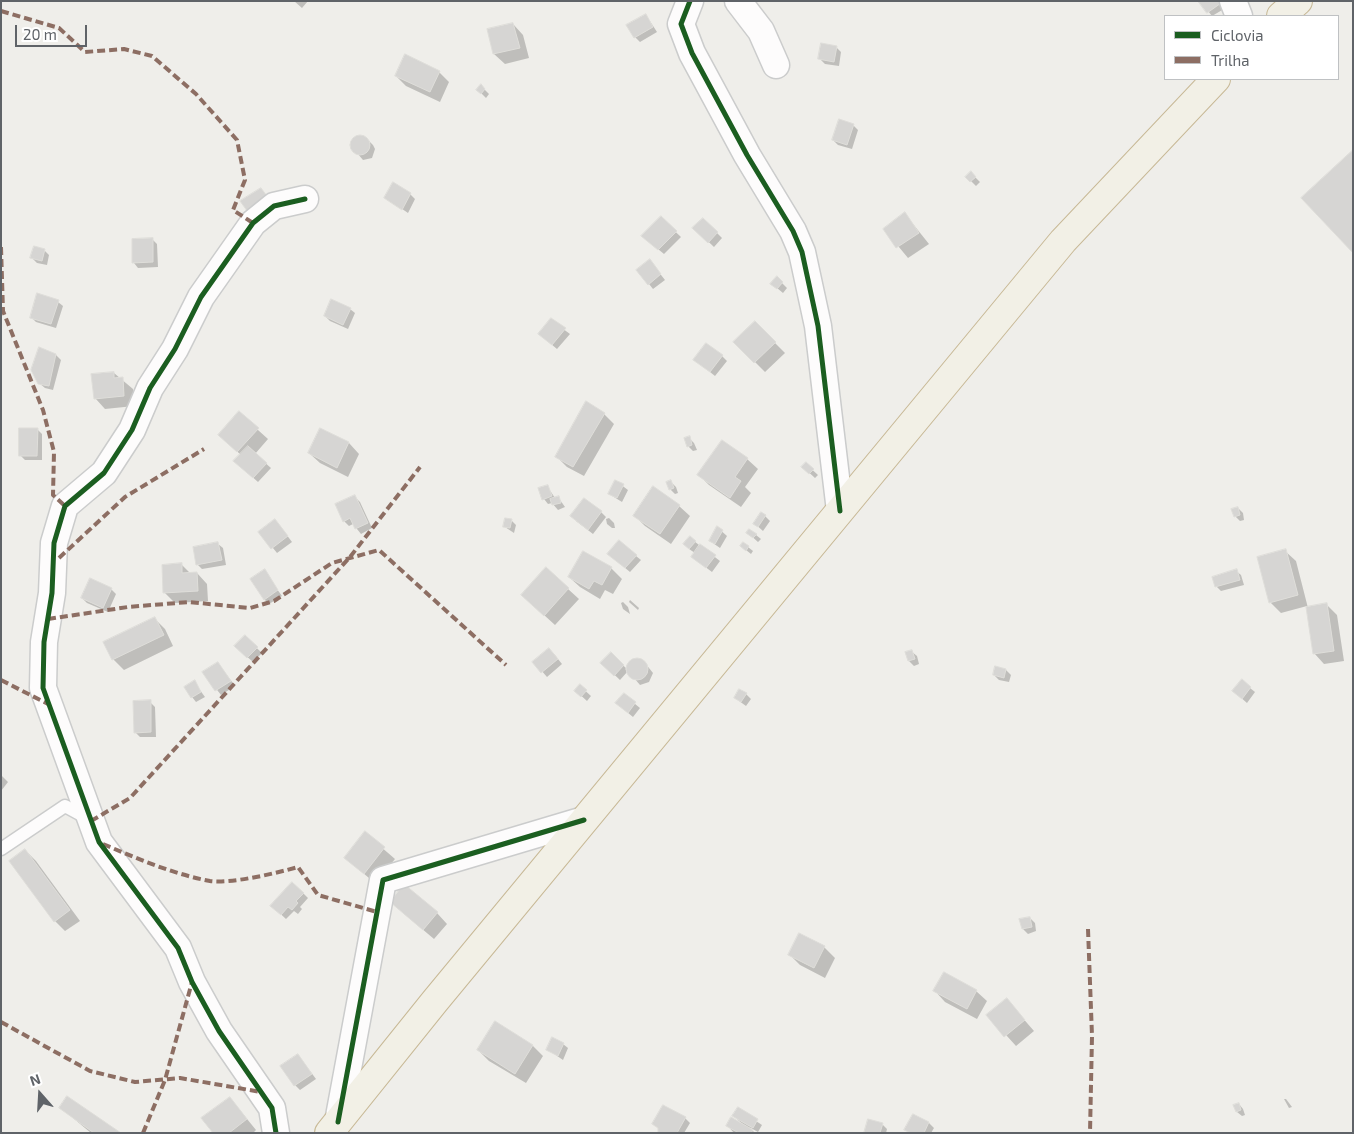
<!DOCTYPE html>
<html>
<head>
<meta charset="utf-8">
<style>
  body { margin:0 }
  #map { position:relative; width:1354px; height:1134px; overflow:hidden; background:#efeeea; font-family:"Exo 2",sans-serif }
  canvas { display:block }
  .frame { position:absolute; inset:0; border:2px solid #5f6368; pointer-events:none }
  .legend { position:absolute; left:1164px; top:15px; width:175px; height:65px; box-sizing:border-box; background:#fff; border:1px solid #bfc1c3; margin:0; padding:6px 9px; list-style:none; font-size:15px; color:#5f6368 }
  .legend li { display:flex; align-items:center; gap:10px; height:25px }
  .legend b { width:25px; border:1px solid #bfc1c3 }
  .north { position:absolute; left:15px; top:1069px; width:50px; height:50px; -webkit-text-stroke:4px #fff; paint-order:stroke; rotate:341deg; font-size:14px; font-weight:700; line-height:20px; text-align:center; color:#5f6368 }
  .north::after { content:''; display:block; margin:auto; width:18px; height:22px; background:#5f6368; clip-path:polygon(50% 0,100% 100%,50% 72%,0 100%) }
  .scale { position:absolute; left:15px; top:25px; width:72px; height:22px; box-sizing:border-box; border:2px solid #5f6368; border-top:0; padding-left:6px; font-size:15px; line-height:18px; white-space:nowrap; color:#5f6368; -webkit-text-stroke:4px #fff; paint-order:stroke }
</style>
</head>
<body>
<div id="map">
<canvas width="1354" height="1134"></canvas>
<div class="frame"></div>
<ul class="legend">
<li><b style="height:6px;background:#1b5e20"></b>Ciclovia</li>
<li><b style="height:6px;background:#8d6e63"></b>Trilha</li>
</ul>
<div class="north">N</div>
<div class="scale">20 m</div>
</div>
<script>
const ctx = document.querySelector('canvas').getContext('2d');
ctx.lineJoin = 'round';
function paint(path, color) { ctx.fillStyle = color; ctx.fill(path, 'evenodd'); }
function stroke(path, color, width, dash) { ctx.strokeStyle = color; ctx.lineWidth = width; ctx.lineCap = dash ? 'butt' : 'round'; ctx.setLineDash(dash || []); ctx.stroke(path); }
paint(new Path2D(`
  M294 1H308L302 8Z
  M1200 1H1225L1229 6 1212 16Z
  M646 15 657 32 640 42 635 37Z
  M513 24 523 35 529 58 505 64 494 54Z
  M836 47 841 52 839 66 825 64 820 59Z
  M439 72 449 82 440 102 406 86 396 76Z
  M481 86 489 94 486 98 478 90Z
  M853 125 858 130 852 149 838 145 833 140Z
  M358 137 367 139 373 145 375 149 372 158 363 160 352 147V143Z
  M971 173 980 182 976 186 967 177Z
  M410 194 415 199 408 213 386 198Z
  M905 214 929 244 908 258 884 229Z
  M661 218 681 237 664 254 647 240Z
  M703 219 722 238 714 247 694 228Z
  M152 239 157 244 158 267 138 268 134 263Z
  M44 250 49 255 47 265 37 263 32 258Z
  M654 266 665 280 653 289 649 284Z
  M777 278 787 288 783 293 777 288Z
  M58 302 63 306 56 328 36 322 31 317Z
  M350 309 355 313 348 329 330 321 325 316Z
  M551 320 570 334 557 349 545 339Z
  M755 323 785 353 765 372 735 342Z
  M56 355 61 360 53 390 45 388 39 383Z
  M722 356 727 361 715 376 695 360Z
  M114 373 133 389 134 406 105 409 95 398Z
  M239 413 268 439 255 454 271 468 258 482 240 466 241 455 219 435Z
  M604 414 614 424 584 476 567 467 557 457Z
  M37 429 42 434V460H25L20 455Z
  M321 429 349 443 359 454 348 477 320 463 309 453Z
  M689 438 694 443 697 450 693 451 688 446Z
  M747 459 758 469 745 487 751 493 741 507 709 485 699 475Z
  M806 464 818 475 815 478 803 467Z
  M616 481 628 490 622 502 609 494Z
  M671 482 676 487 678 493 675 494 670 489Z
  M547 486 555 498 558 497 565 507 558 510 552 503 548 504 544 499Z
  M653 488 679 506 690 516 671 544 645 526 634 515Z
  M355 497 360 502 372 528 361 534 353 524 349 526 344 521Z
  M1238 508 1243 513 1244 520 1240 521 1235 516Z
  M601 512 606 517 593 534 576 521Z
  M765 516 770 521 763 531 754 523Z
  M609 518 614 523 615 528H612L607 524 606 519Z
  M511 520 516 525 514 533 505 527Z
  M280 526 292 542 277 553 260 532Z
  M718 528 727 536 720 548 710 541Z
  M748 533 756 535 761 539 758 542Z
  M690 538 720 561 712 572 692 557 695 553 689 549Z
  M218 544 223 548 226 565 202 569 197 564Z
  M741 546 748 547 753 551 751 554Z
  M1285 551 1296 561 1308 608 1327 605 1337 615 1344 661 1324 664 1314 653 1307 606 1281 613 1270 602Z
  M584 552 611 568 622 579 613 594 605 590 600 599 580 587 569 577Z
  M636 556 641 560 630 572 613 558Z
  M181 564 191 574 197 573 207 584 208 601 175 603 164 592Z
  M264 571 282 596 269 604 264 599Z
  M1236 571 1241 575 1244 585 1221 591 1216 586Z
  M111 589 116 594 108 612 87 603 82 598Z
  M568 589 579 599 555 625 533 605Z
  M630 600 639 608 638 610 629 602Z
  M623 602 628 607 630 614 623 609 621 603Z
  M154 618 165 629 173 646 124 670 113 659 105 642Z
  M245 637 262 653 253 662 235 646Z
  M912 652 917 656 919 664 914 666 909 661Z
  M554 654 562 664 547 677 534 662Z
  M611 654 628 670 631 662 635 660 645 663 653 673 649 682 640 685 628 671 620 680 602 663Z
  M218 663 235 686 221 695 204 673Z
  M1006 670 1011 675 1009 682 999 680 994 675Z
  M194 682 205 697 196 702 192 697Z
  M580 686 591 696 587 701 576 691Z
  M1250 688 1255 692 1247 703 1239 696Z
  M746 694 751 699 746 706 735 698Z
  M624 695 640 708 633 717 622 708Z
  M150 702 155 707 156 737H140L135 732Z
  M1 775 8 782 1 791Z
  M365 833 395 859 375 883 345 858Z
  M25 850 36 861 80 921 65 931 55 921Z
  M303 893 308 898 300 907 302 909 298 914 294 911 286 919 272 906Z
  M402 912 437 913 447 924 434 939Z
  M1030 918 1035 923 1036 931 1028 934 1023 929Z
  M824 947 835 958 825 978 800 965 790 955Z
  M935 991H976L987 1001 977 1019 945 1002Z
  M1007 1000 1034 1031 1016 1046 988 1015Z
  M563 1044 568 1048 563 1060 547 1049Z
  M533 1046 543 1056 526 1083 489 1061 478 1050Z
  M298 1055 316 1079 300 1090 295 1085Z
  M230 1098 256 1130 253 1133H214Z
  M1284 1099H1286L1292 1107 1289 1108Z
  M1239 1104 1243 1109 1245 1115 1242 1116 1237 1112Z
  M61 1108 118 1133H91Z
  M738 1109 762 1125 758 1132 749 1127 755 1133H734L727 1125 742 1124 734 1116Z
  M913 1115 929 1123 934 1128 931 1133H909L906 1129Z
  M685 1118 690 1123 684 1133H659V1129L654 1124Z
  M882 1124 887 1129 886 1133H865Z`), '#0003');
const building = new Path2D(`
  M1198 1H1224L1207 13Z
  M646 14 653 27 634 38 626 25Z
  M513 23 520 48 493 54 487 29Z
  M821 43 837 46 834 62 818 59Z
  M405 54 440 71 430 92 395 76Z
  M481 84 485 89 481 94 476 90Z
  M839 119 854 124 847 145 832 140Z
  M350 145a10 10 0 1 1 20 0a10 10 0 1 1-20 0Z
  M1353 150V253L1301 198Z
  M971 171 976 177 970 182 965 177Z
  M393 182 411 193 402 210 384 198Z
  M261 188 270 200 250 215 240 201Z
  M905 212 919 233 896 248 883 229Z
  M661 216 677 231 658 250 641 236Z
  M703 218 718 232 708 243 692 228Z
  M153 238V262L132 263V239Z
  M34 246 45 249 42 261 30 258Z
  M650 259 661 274 648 285 636 270Z
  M777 276 783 282 777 289 770 284Z
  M37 293 59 300 51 324 30 318Z
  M331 299 351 308 343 325 324 316Z
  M551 318 566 328 552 345 538 334Z
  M755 321 776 342 754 363 733 342Z
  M706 343 723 355 710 372 693 360Z
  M39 347 56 354 49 386 38 384 31 370Z
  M114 372V378L123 377 124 396 94 399 91 374Z
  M586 401 605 413 573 467 555 457Z
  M239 411 259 428 237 452 218 435Z
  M19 428H38L37 456H19Z
  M320 428 349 442 337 468 308 453Z
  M690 436 692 445 687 447 684 438Z
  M722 440 748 458 735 477 741 481 730 498 697 475Z
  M248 446 267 463 253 478 233 461Z
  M806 462 814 469 809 474 801 467Z
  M615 480 624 484 617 498 608 494Z
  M671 480 674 488 669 490 666 482Z
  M548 485 552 496 542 500 538 488Z
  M653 486 680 505 660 534 633 516Z
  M355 495 368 523 355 529 350 518 343 522 335 504Z
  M559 496 561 503 552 505 550 499Z
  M584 498 602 511 588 530 570 516Z
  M1238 507 1240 515 1234 517 1231 509Z
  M761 512 766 515 758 527 753 524Z
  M505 518 512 519 510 528 503 527Z
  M275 519 288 536 271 549 258 532Z
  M717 526 723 530 715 544 709 541Z
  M749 529 757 534 753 538 746 533Z
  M690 536 696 541 689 549 683 544Z
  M619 540 637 555 625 568 607 554Z
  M218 542 222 560 196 565 193 547Z
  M743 542 749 546 746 551 740 546Z
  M700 544 716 555 706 568 691 557Z
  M1286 549 1298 595 1269 603 1257 557Z
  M583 551 612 567 602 585 594 581 589 589 568 577Z
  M182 563V573L197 572 198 591 163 593 162 565Z
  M546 567 569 588 544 616 521 595Z
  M265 569 278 590 264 600 250 579Z
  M1237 569 1240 580 1215 587 1212 577Z
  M90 578 112 588 103 608 81 598Z
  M1327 603 1334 651 1313 654 1306 607Z
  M155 617 164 635 112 660 103 642Z
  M245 635 258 647 247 658 234 646Z
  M549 648 558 659 541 673 532 662Z
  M912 650 915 659 908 661 905 652Z
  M611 652 624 665 614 676 600 663Z
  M626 669a11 11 0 1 1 22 0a11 11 0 1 1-22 0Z
  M218 662 231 681 215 691 202 672Z
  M995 666 1006 669 1004 678 993 675Z
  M1242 679 1251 687 1242 699 1232 691Z
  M195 680 201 692 191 698 184 687Z
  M580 684 587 690 581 697 574 691Z
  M739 689 747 693 741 702 734 698Z
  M624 693 636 702 628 713 615 703Z
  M151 700V732L134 733 133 701Z
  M365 831 385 847 364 874 344 858Z
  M25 849 70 910 54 922 9 861Z
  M292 882 304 893 296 901 298 903 292 910 288 907 281 915 270 906Z
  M404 884 438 912 423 930 390 902Z
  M1030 917 1032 927 1022 929 1019 919Z
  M799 933 825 946 814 968 788 955Z
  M944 972 977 990 967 1009 933 991Z
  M1007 998 1025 1020 1004 1037 986 1015Z
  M495 1021 533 1045 515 1074 477 1050Z
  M552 1037 564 1043 558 1056 546 1050Z
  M298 1054 312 1074 294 1086 280 1066Z
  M67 1096 121 1133H94L59 1108Z
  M230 1097 247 1119 229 1133H213L201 1118Z
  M1239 1103 1241 1110 1236 1112 1233 1105Z
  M663 1105 686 1117 677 1133H658V1128L652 1124Z
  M738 1107 758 1119 753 1128 732 1116Z
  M913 1114 929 1122 924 1133H911L904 1130Z
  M731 1117 753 1130 751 1133H739L726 1126Z
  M868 1119 883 1123 880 1133H864Z`);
paint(building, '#d6d5d3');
stroke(building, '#deddd9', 1);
const service = new Path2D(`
  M1 849 65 806 87 818`);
const minor = new Path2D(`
  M690 1 681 24 692 53 747 155 793 231 802 252 818 326 840 511
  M738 1 761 31 776 65
  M1233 1 1239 16
  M338 1122 383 880 584 820
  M276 1133 272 1108 219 1031 192 982 178 948 99 842 43 688 44 642 52 593 54 543 65 506 104 473 132 430 150 388 175 349 201 297 253 223 274 206 305 199`);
const trunk = new Path2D(`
  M1281 16 1298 1
  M329 1133 435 1001 1063 241 1216 79`);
stroke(service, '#cbcccc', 15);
stroke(minor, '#cbcccc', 29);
stroke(trunk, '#c8b996', 30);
stroke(service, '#fdfcfc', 12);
stroke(minor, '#fdfcfc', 26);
stroke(trunk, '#f2f0e6', 28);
stroke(new Path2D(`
  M1 11 59 28 85 52 124 49 152 56 196 94 237 140 245 180 233 210 253 223
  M1 247 3 311 43 410 54 452 53 495 65 506
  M59 558 125 497 204 449
  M48 619 128 607 189 602 250 608 274 601 332 563 379 550 506 665
  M1 680 48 704
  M91 821 130 798 350 557 420 467
  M103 844C138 859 173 874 210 881 231 884 277 873 298 867L318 895 377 912
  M1088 929 1092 1036 1090 1133
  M1 1022 90 1071 135 1082 180 1078 261 1092
  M143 1133 165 1080 192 982`), '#8d6e63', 4, [8, 4]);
stroke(new Path2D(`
  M690 1 681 24 692 53 747 155 793 231 802 252 818 326 840 511
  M338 1122 383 880 584 820
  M276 1133 272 1108 219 1031 192 982 178 948 99 842 43 688 44 642 52 593 54 543 65 506 104 473 132 430 150 388 175 349 201 297 253 223 274 206 305 199`), '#1b5e20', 5);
</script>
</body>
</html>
